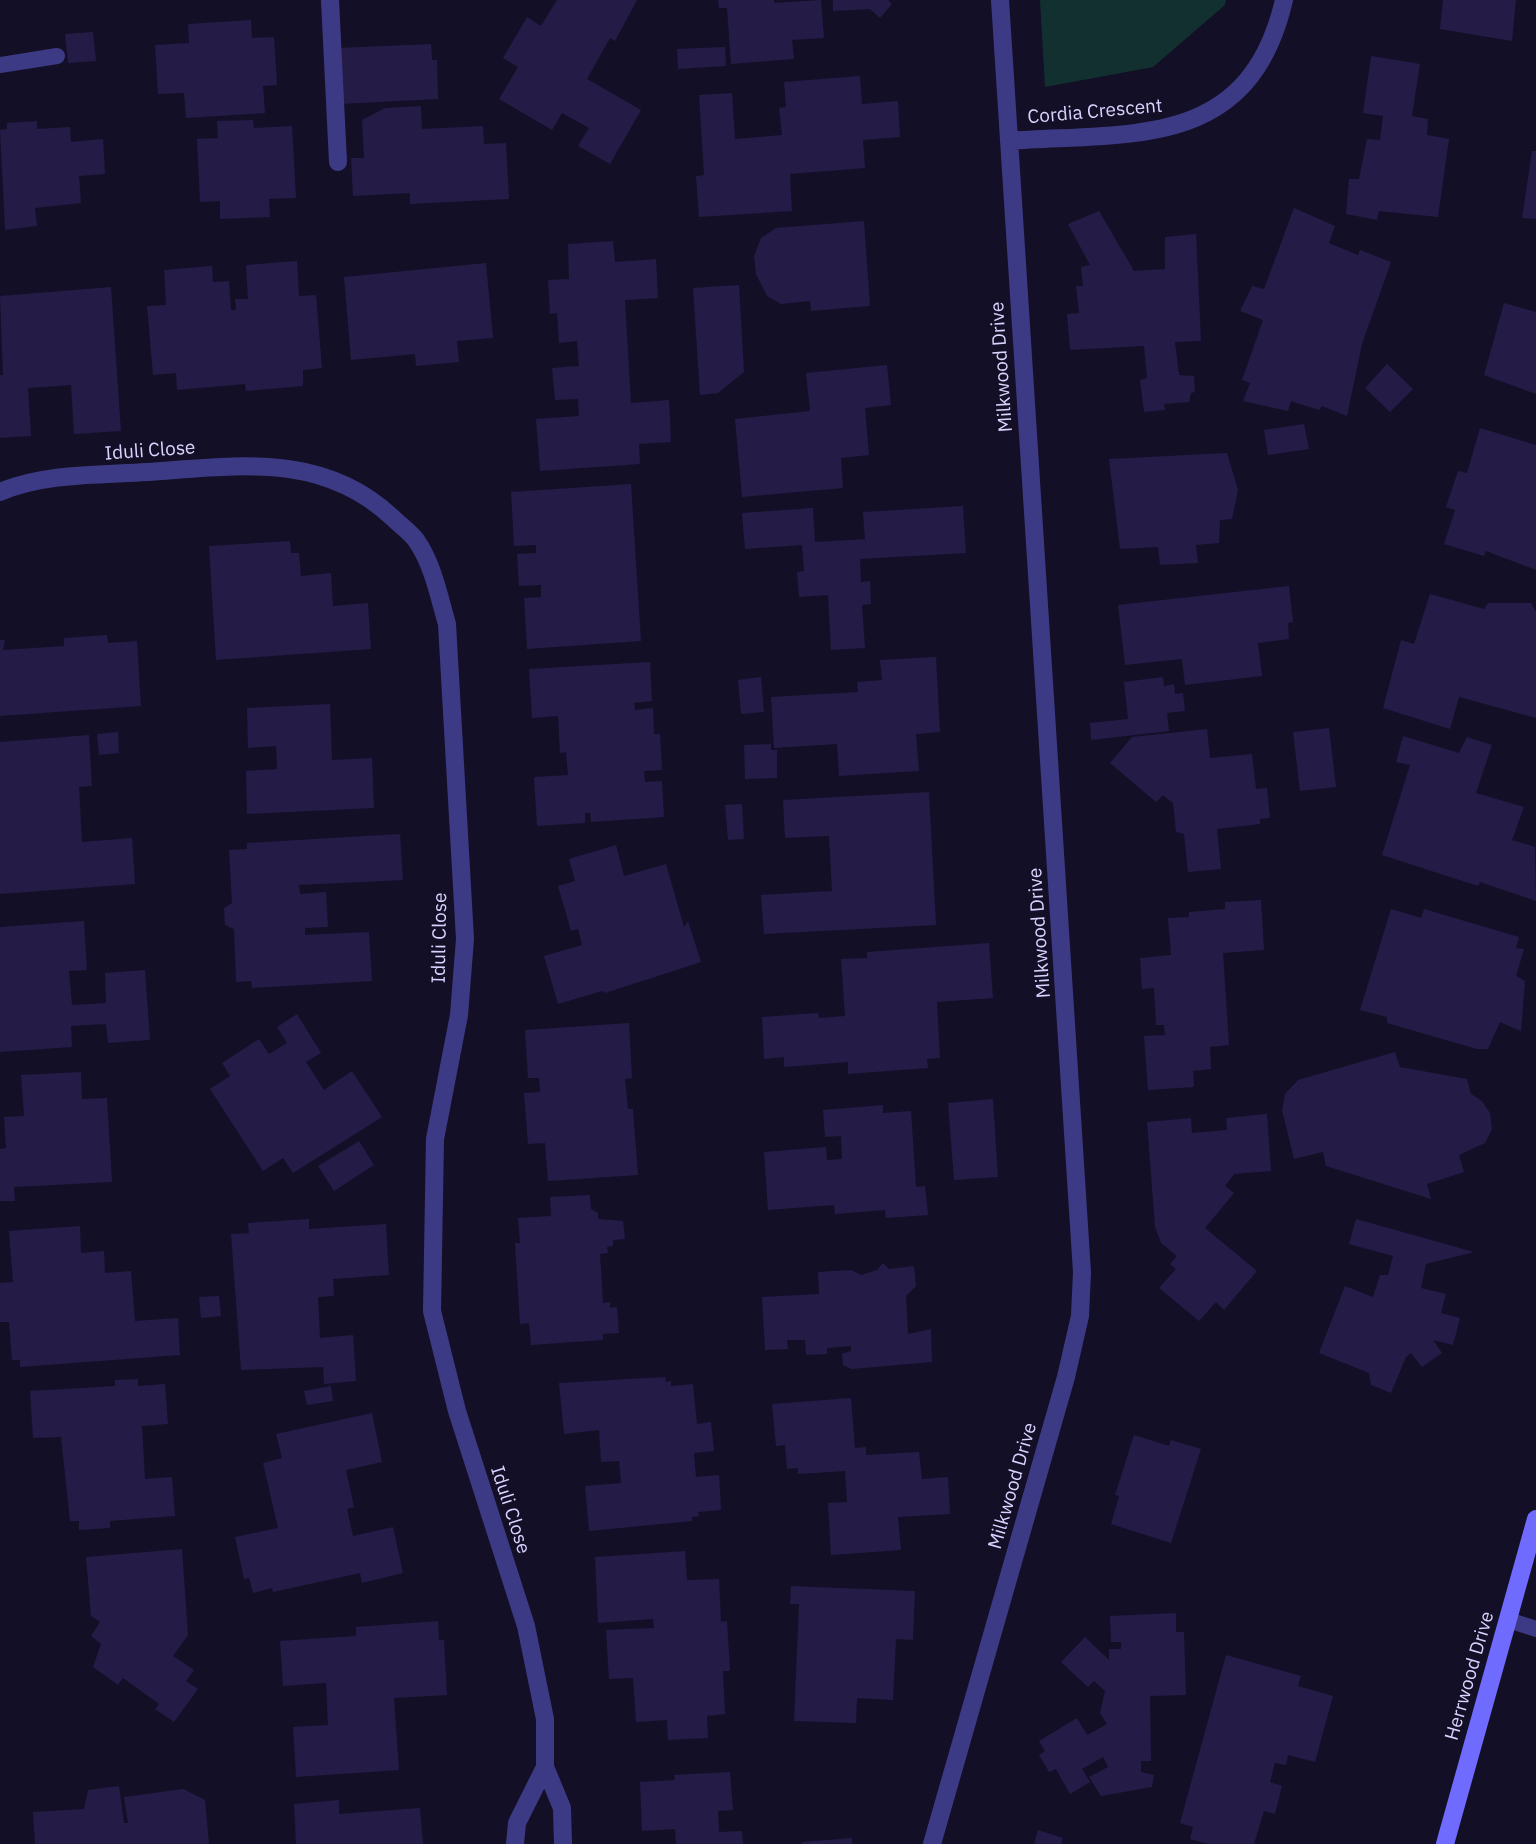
<!DOCTYPE html>
<html>
<head>
<meta charset="utf-8">
<style>
  body { margin:0 }
  canvas { display:block; background:#130f26 }
</style>
</head>
<body>
<canvas width="1536" height="1844"></canvas>
<script>
const ctx = document.querySelector('canvas').getContext('2d');
ctx.lineJoin = 'round';
function paint(path, color) { ctx.fillStyle = color; ctx.fill(path, 'evenodd'); }
function stroke(path, color, width, dash) { ctx.strokeStyle = color; ctx.lineWidth = width; ctx.lineCap = dash ? 'butt' : 'round'; ctx.setLineDash(dash || []); ctx.stroke(path); }
function write(font, color, halo, rows, align = 'center') {
  ctx.font = font + ' "IBM Plex Sans",sans-serif'; ctx.lineWidth = 7; ctx.setLineDash([]); ctx.textBaseline = 'middle'; ctx.strokeStyle = halo; ctx.fillStyle = color; for (const [text, x, y, turn = 0] of rows) {
    ctx.save(); ctx.translate(x, y); ctx.rotate((+turn || 0) * Math.PI / 180); ctx.textAlign = isNaN(turn) ? turn : align; if (halo) ctx.strokeText(text, 0, 0); ctx.fillText(text, 0, 0); ctx.restore();
  }
}
paint(new Path2D(`
  M1040 0H1226L1225 5 1153 67 1045 87Z`), '#12302f');
paint(new Path2D(`
  M557 0H637L615 41 610 38 587 79 641 110 610 164 578 146 589 128 562 113 552 130 499 99 518 67 503 58 527 17 541 26Z
  M718 0H774V3L821 0 824 38 792 40 794 59 731 64 727 8H719Z
  M833 0H888L892 4 880 18 870 9 833 11Z
  M1443 0H1516L1512 41 1440 29Z
  M251 20 252 38 274 37 277 85 263 86 265 113 186 118 184 93 158 94 155 45 189 43 188 24Z
  M93 32 96 61 68 63 65 34Z
  M431 44 432 60H437L438 99 340 104 337 48Z
  M725 47 726 66 678 69 677 49Z
  M1371 56 1420 64 1412 116 1428 119 1427 135 1449 139 1438 217 1379 211 1377 220 1346 214 1349 179H1359L1367 139 1380 140 1383 116 1363 113Z
  M860 76 862 104 898 101 900 137 863 140 865 168 790 174 792 211 699 217 696 176 704 175 699 95 732 93 735 139 782 135 779 108 786 107 784 82Z
  M421 106 422 129 483 126 484 144 506 143 509 199 410 204V193L353 196 351 158H364L362 120 385 108Z
  M253 120 254 128 292 126 296 198 269 199 270 217 220 219V201L200 202 197 139 218 138 217 121Z
  M37 121V129L70 127 71 142 103 139 105 174 79 176 81 203 35 208 37 226 5 230 0 130 7 129V123Z
  M1532 151H1536V219L1522 218Z
  M1294 208 1335 226 1329 243 1358 255 1360 250 1391 262 1362 344 1347 416 1322 406 1319 410 1291 401 1288 411 1243 401 1250 383 1242 380 1263 320 1240 311 1252 286 1264 289Z
  M1099 211 1134 271 1165 269V237L1196 234 1201 341 1175 342 1179 375 1194 376 1195 392 1191 393 1189 402 1164 404 1165 410 1144 412 1140 380 1147 378 1144 346 1070 350 1067 314 1079 313 1076 286H1083L1081 267 1090 265 1068 224Z
  M864 221 870 306 811 311 810 301 781 304 767 296 756 274 754 256 761 238 776 228Z
  M613 241 615 262 656 259 658 298 625 300 631 403 669 400 671 442 639 444 640 464 540 471 536 419 579 416 578 399 555 400 552 368 579 366 577 341 559 343 557 313 550 314 548 280 569 279 568 244Z
  M297 261 299 296 316 295 322 368 303 370V386L246 391 245 384 177 390 176 373 153 375 147 306 166 305 164 270 212 266 213 282 229 281 231 310H236L235 299H248L246 265Z
  M486 263 493 338 457 341 459 362 416 366 415 354 351 360 344 277Z
  M739 285 744 372 718 393 700 395 693 288Z
  M111 287 121 431 74 434 71 385 28 388 31 436 0 438V375H3L0 296Z
  M1504 303 1536 312V394L1484 375Z
  M1387 364 1413 389 1390 412 1365 388Z
  M887 365 891 405 865 408 869 455 841 458 843 488 742 497 735 419 810 411 806 373Z
  M1304 424 1309 449 1268 455 1264 430Z
  M1480 428 1536 445V570L1486 551 1484 556 1444 544 1455 510 1446 507 1458 471 1467 473Z
  M1227 453 1238 490 1232 519 1220 520 1219 543 1196 545 1198 563 1160 565 1158 547 1120 549 1109 459Z
  M631 484 641 641 527 649 524 598 541 597V585L519 586 517 554 536 553V545L514 546 511 492Z
  M963 506 966 553 860 559 861 582 870 581 871 604 862 605 865 648 831 650 828 595 799 597 797 572 804 571 802 545 745 549 742 513 813 508 815 542 865 539 863 512Z
  M290 541 291 553H299L301 576 331 573 333 606 368 603 371 649 216 660 209 546Z
  M1289 586 1293 622 1288 623 1289 639 1258 643 1262 676 1185 685 1182 659 1125 665 1118 605Z
  M1430 594 1484 609 1488 603H1531L1536 612V718L1459 697 1450 729 1383 708 1401 640 1414 644Z
  M107 635 108 643 137 641 141 706 0 716V640H5L3 650 64 646V638Z
  M936 657 940 732 916 734 919 771 839 776 837 744 774 748 771 697 858 692 857 682 882 680 880 660Z
  M650 662 652 701 634 703 635 710 653 708 654 734H660L662 770 644 771 645 782 662 781 664 817 591 822 590 813H585V823L537 826 534 777 568 775 566 752 560 753 558 716 532 718 529 669Z
  M761 677 764 712 741 714 738 680Z
  M1163 677 1164 686 1174 684 1175 694 1183 693 1185 711 1167 713 1169 731 1091 740 1090 723 1128 719 1124 682Z
  M330 704 332 760 372 758 374 808 247 814 246 771 277 769 276 746 248 748 247 708Z
  M1329 728 1336 787 1300 791 1293 732Z
  M1207 729 1210 758 1252 754 1256 789 1267 788 1270 818 1260 819V824L1217 829 1221 869 1188 872 1184 834 1176 832 1173 803 1163 795 1156 802 1110 763 1132 737Z
  M118 732 119 753 99 755 97 734Z
  M89 735 92 786 79 787 82 842 132 838 135 884 0 894V742Z
  M1403 736 1459 753 1467 737 1492 745 1476 793 1524 807 1512 840 1535 847 1536 901 1480 882 1478 886 1382 855 1410 765 1396 762Z
  M771 744V750H777V778L745 779 744 745Z
  M929 792 936 925 764 934 761 895 832 891 829 836 785 838 783 800Z
  M742 804 744 839 728 840 725 805Z
  M400 834 403 880 299 885 300 894 326 892 328 927 305 928V935L369 932 372 981 252 988 251 981 236 982 234 929 225 925 224 908 232 903 229 850 247 849V843Z
  M616 845 624 876 666 864 684 927 688 921 701 962 605 993 602 991 558 1004 544 956 582 945 578 929 571 931 558 886 575 881 569 859Z
  M1261 900 1264 950 1223 953 1229 1045 1210 1047 1211 1069 1193 1071 1194 1087 1148 1090 1144 1036 1165 1035 1164 1025H1156L1154 988 1142 989 1140 958 1171 955 1168 918 1189 917V912L1225 909V902Z
  M1391 909 1421 918 1424 909 1519 937 1516 948 1524 949 1516 976 1525 981 1521 1031 1500 1022 1488 1049H1477L1387 1023V1017L1360 1010Z
  M84 921 87 970 69 971 72 1005 106 1003 105 973 145 970 150 1040 108 1043 106 1024 71 1026 72 1047 0 1052V927Z
  M989 943 993 998 937 1002 940 1058 927 1059 928 1068 848 1074V1062L784 1067V1057L764 1059 762 1017 818 1013 819 1018 845 1016 841 959 867 958V952Z
  M297 1014 321 1053 306 1062 324 1090 352 1071 382 1117 293 1173 283 1158 263 1171 210 1089 230 1076 222 1063 259 1039 269 1054 287 1043 277 1027Z
  M629 1023 632 1078 625 1079 628 1109H633L638 1175 548 1181 545 1143 528 1144 524 1093 540 1092 539 1078H528L525 1030Z
  M1395 1052 1400 1067 1467 1079 1471 1094 1482 1101 1490 1113 1492 1129 1485 1143 1459 1155 1464 1172 1427 1184 1431 1199 1326 1166 1323 1152 1294 1159 1282 1110 1285 1094 1298 1080Z
  M81 1072 82 1099 107 1098 112 1182 14 1187 15 1201H0V1149L6 1148 4 1117 24 1116 21 1075Z
  M993 1099 998 1177 954 1180 948 1103Z
  M883 1105V1113L911 1111 916 1187 925 1186 928 1215 886 1218 885 1210 835 1214 834 1205 768 1210 764 1152 826 1147 827 1160 842 1159 841 1136 825 1137 823 1110Z
  M1267 1114 1271 1171 1234 1174 1225 1186 1234 1193 1205 1228 1257 1271 1224 1310 1216 1302 1199 1321 1159 1288 1176 1269 1170 1264 1177 1256 1161 1243 1155 1227 1147 1122 1191 1118 1192 1133 1227 1130 1226 1118Z
  M359 1141 374 1165 334 1191 318 1166Z
  M590 1195 591 1209 598 1213V1219L623 1221 625 1239 613 1240V1246L607 1247 608 1253 600 1254 603 1303 610 1302V1308L617 1307 619 1333 603 1334V1340L531 1345 529 1323 520 1324 515 1243H520L518 1218 551 1216 550 1197Z
  M309 1219V1229L386 1224 389 1275 333 1279 334 1296 318 1297 320 1338 353 1335 356 1381 324 1384 323 1367 241 1370 231 1234 249 1233 248 1223Z
  M1356 1219 1474 1252 1426 1264 1421 1288 1446 1294 1441 1313 1460 1318 1453 1345 1433 1340 1442 1353 1422 1367 1411 1353 1406 1357 1391 1393 1371 1385 1369 1373 1319 1353 1345 1286 1373 1297 1380 1275H1388L1393 1256 1349 1244Z
  M80 1226 81 1253 104 1251 105 1273 131 1271 135 1321 178 1318 180 1355 20 1367V1360H12L9 1322H0V1283L13 1282 9 1231Z
  M883 1263 889 1269 914 1266 916 1286 906 1296 908 1334 931 1329 932 1362 852 1369 843 1365 842 1354 851 1351V1346L827 1348V1354L806 1355 805 1340H787L788 1349 765 1350 762 1297 819 1294 818 1272 851 1270 861 1275 877 1270Z
  M219 1296 221 1316 201 1318 199 1297Z
  M665 1377 666 1382 671 1381V1386L693 1384 697 1424 711 1422 714 1451 694 1453 696 1477 719 1475 721 1510 698 1512 699 1516 692 1517V1521L589 1531 585 1486 621 1483 619 1461 601 1462 599 1430 564 1434 559 1383Z
  M138 1379V1386L165 1384 168 1424 142 1426 145 1479 172 1477 175 1516 110 1521V1528L79 1530V1521H70L61 1437 33 1438 30 1391 115 1386V1380Z
  M331 1386 333 1401 307 1405 304 1391Z
  M851 1398 855 1448 866 1447V1455L919 1452 922 1479 948 1477 950 1514 898 1517 901 1550 831 1555 828 1503 847 1502 845 1471 798 1474V1468L787 1469 785 1445 776 1446 772 1404Z
  M372 1413 382 1462 346 1470 354 1507 347 1509 353 1536 393 1527 403 1573 362 1583 360 1573 273 1592 272 1588 253 1593 249 1578 244 1579 235 1537 278 1528 263 1463 282 1458 276 1434Z
  M1134 1435 1169 1446 1171 1440 1201 1449 1171 1543 1111 1524 1119 1496 1115 1495Z
  M182 1549 188 1635 173 1656 194 1670 186 1681 198 1689 174 1722 155 1709 159 1704 123 1678 118 1685 93 1667 101 1644 91 1636 100 1622 91 1616 86 1557Z
  M685 1551 687 1580 719 1579 721 1622 727 1621 730 1671H723L725 1714 707 1716 708 1738 668 1740 667 1720 636 1722 633 1678 609 1679 606 1630 654 1628 653 1619 598 1623 595 1557Z
  M791 1586 915 1591 913 1640 896 1639 893 1700 857 1698 856 1723 794 1721 799 1604H790Z
  M1176 1613V1632H1184L1186 1695 1150 1696 1151 1761H1141V1772L1154 1775 1152 1787 1101 1796 1089 1777 1108 1767 1103 1757 1082 1769 1090 1782 1070 1794 1056 1769 1049 1772 1039 1755 1045 1751 1039 1741 1077 1718 1087 1735 1107 1724 1100 1713 1105 1691 1094 1681 1088 1687 1061 1662 1085 1637 1109 1660V1649H1121V1642H1111L1110 1616Z
  M438 1621 439 1640H444L447 1695 394 1698 399 1770 296 1777 293 1727 328 1725 326 1683 283 1686 280 1641 356 1636V1627Z
  M1226 1655 1301 1676 1298 1686 1333 1696 1315 1762 1288 1755 1286 1765 1275 1763 1270 1782 1282 1786 1275 1814 1264 1811 1254 1844H1208L1190 1839 1193 1827 1180 1823Z
  M730 1772 733 1810 718 1811 719 1832 742 1831 743 1844H676L675 1829 642 1831 640 1782 675 1780 674 1775Z
  M119 1786 124 1823H128L124 1797 183 1789 205 1800 209 1844H35L33 1812 84 1809 88 1790Z
  M339 1800V1814L420 1808 423 1844H296L294 1804Z
  M1038 1830 1063 1838 1061 1844H1034Z
  M852 1838V1844H802V1842Z`), '#241b47');
stroke(new Path2D(`
  M0 65 57 56
  M1508 1620 1536 1629`), '#3d3a85', 16);
stroke(new Path2D(`
  M330 0 338 162
  M1009 141C1134 132 1249 150 1284 0
  M0 492C44 473 100 475 147 472 236 466 322 451 393 518 400 525 410 532 416 540 433 564 439 597 447 624L465 939 459 1015 435 1139 432 1311 457 1411 526 1626 545 1719V1767L562 1808 563 1844
  M515 1844 517 1823 545 1767
  M932 1844 1066 1377 1080 1316 1082 1272 1000 0`), '#3d3a85', 18);
stroke(new Path2D(`
  M1445 1844 1536 1519`), '#6f6bff', 18);
write('19px', '#d9d4ff', '#130f26', [
  ["Cordia Crescent",1095,112,-5],
  ["Milkwood Drive",1002,367,-94],
  ["Iduli Close",150,451,-4],
  ["Milkwood Drive",1040,933,-94],
  ["Iduli Close",440,938,-89],
  ["Milkwood Drive",1013,1486,-74],
  ["Iduli Close",510,1510,72],
  ["Herrwood Drive",1470,1676,-74]
]);
</script>
</body>
</html>
